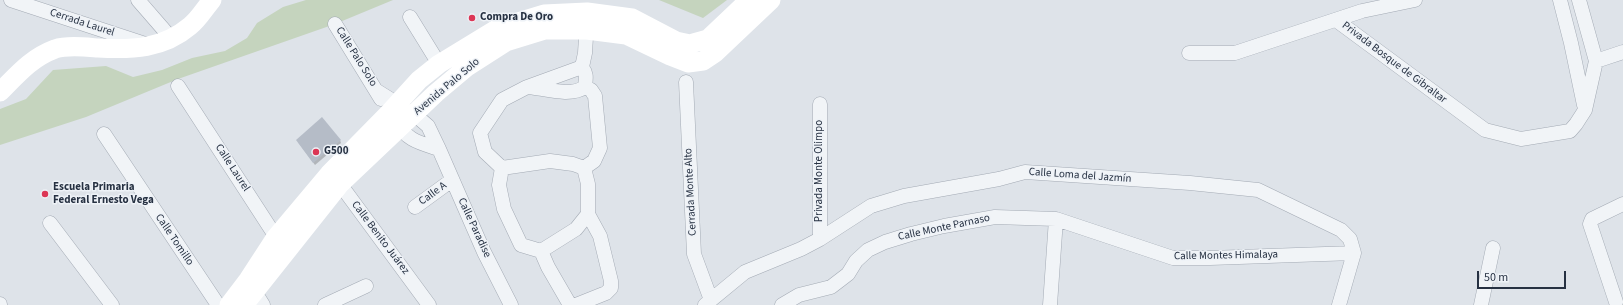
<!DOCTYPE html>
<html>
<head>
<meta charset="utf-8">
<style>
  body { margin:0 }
  #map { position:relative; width:1623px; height:305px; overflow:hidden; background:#dee3e9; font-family:"Source Sans 3",sans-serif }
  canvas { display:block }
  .scale { position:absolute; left:1477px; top:271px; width:89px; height:18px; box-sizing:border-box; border:2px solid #263142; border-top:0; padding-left:5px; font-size:12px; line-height:14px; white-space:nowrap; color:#263142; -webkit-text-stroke:3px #eef2f7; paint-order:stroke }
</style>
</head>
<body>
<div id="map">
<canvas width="1623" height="305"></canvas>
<div class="scale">50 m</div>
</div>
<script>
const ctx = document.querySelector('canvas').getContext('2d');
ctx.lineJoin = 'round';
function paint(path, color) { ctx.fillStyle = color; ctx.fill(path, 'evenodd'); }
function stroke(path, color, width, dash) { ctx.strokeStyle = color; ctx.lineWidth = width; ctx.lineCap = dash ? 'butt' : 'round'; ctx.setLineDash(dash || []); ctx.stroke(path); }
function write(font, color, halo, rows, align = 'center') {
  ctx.font = font + ' "Source Sans 3",sans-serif'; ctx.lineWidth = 3; ctx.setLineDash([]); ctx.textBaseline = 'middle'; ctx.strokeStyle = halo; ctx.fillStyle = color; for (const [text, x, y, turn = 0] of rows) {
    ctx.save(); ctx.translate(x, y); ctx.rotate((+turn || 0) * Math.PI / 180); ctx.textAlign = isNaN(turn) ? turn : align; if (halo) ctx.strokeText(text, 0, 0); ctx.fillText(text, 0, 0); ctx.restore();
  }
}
paint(new Path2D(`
  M306 0H393L335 24 178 79 86 117 0 145V109L26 99 53 70 106 66 133 77 162 70 192 58 225 51 247 38 257 23 283 7Z
  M659 0H727L703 18Z`), '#c5d4be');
paint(new Path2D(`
  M340 140 341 143 315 165 298 142Z`), '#0003');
paint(new Path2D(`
  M322 117 341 140 313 163 296 140Z`), '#b5bcc7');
const minor = new Path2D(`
  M11 0 148 45
  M138 0 171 38
  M1560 0 1571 43 1584 105
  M410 17 439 64
  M1336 20 1485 130 1521 139 1570 131 1576 124 1585 110 1596 61 1579 0
  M335 24 381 99
  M1189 53H1235L1362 11 1415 0
  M1596 61 1623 52
  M582 67 585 53 587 21
  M686 82 694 254 711 300
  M178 86 276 237 283 241
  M529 87C546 89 571 97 585 87 586 78 587 74 582 67
  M377 91 414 114 428 126 439 149 484 252 511 305
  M820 104V239
  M394 121C409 141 417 142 439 149
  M104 134 218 305
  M502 168 499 185 504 209 521 245 541 251
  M584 168 594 161 600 148 595 96 591 90 585 87
  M333 178 340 184 429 305
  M415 207 452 180
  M50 223 112 305
  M541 251 576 229 588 214V184L584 168 573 164 550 161 502 168 485 152 480 133 502 100 527 87 582 67
  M541 251 548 267 570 305
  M250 284 263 305
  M1616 302 1590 224 1592 219 1623 204
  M0 304V305
  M325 305 366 286
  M576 305 606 293 611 288V281L600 236 588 214
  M705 305 745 272 801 249 820 239 871 206 904 196 999 179 1025 172 1190 183 1258 190 1341 230 1350 239 1354 253 1339 305
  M782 305 799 295 831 287 848 274 856 261 868 250 885 242 911 234 944 226 995 217 1056 219 1173 258H1210L1354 253
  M1050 305 1056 219
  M1481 305 1493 248`);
stroke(minor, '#a3aab4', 15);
stroke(minor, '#f1f4f7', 14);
stroke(new Path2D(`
  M0 92C18 74 31 58 55 49 67 45 85 47 98 48 132 50 163 49 190 26 199 19 205 8 212 0
  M229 305 248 280 276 237 329 174 389 113 419 80 439 64 498 28 544 14 587 12 632 18 676 41 690 44 708 39 749 0
  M244 305 340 184 436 93 467 67 506 42 545 30H587L626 35 670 56 688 63 703 61 715 53 771 0`), '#fff', 19);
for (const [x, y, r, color] of [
  [472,18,4,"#dc3655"],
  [316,152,4,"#dc3655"],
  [45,194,4,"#dc3655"]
]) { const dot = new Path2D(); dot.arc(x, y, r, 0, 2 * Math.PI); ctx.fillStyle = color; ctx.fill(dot); stroke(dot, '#eef2f7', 1.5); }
write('bold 11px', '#263142', '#eef2f7', [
  ["Compra De Oro",480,18],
  ["G500",324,152],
  ["Escuela Primaria",53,188],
  ["Federal Ernesto Vega",53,201]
], 'left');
write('11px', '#263142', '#eef2f7', [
  ["Cerrada Laurel",82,23,18],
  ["Calle Palo Solo",356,57,58],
  ["Privada Bosque de Gibraltar",1394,63,37],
  ["Avenida Palo Solo",447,87,-40],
  ["Calle Laurel",232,168,57],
  ["Privada Monte Olimpo",820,171,-90],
  ["Calle Loma del Jazmín",1080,176,4],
  ["Cerrada Monte Alto",691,192,-93],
  ["Calle A",433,194,-36],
  ["Calle Paradise",474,228,65],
  ["Calle Monte Parnaso",944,228,-12],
  ["Calle Benito Juárez",380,238,53],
  ["Calle Tomillo",174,240,56],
  ["Calle Montes Himalaya",1226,256,-1]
]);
</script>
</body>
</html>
